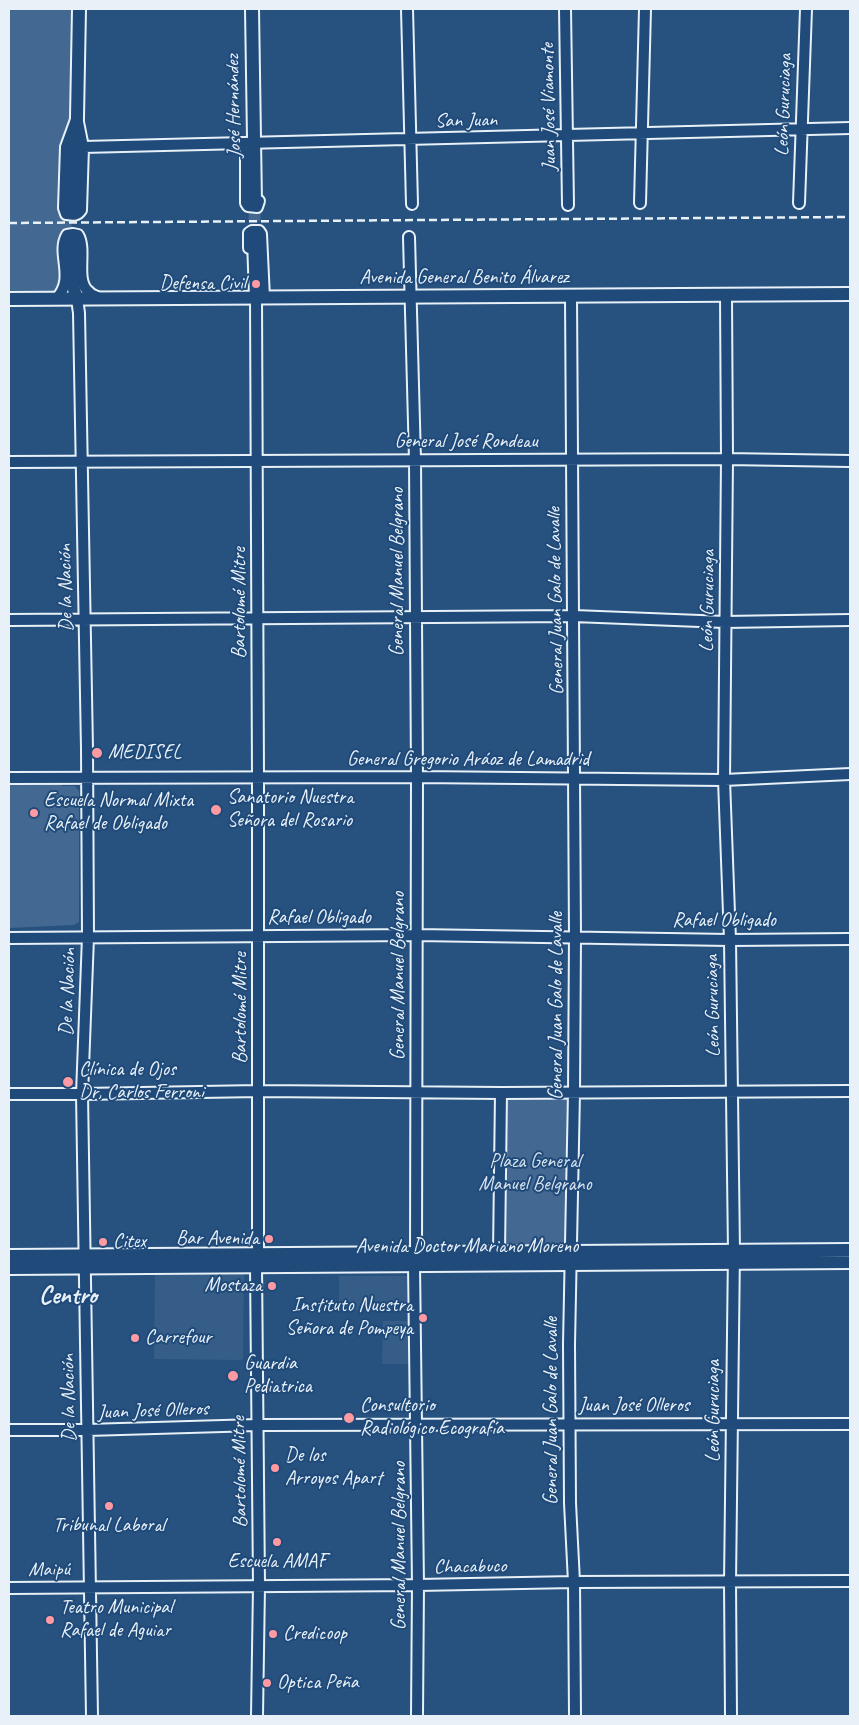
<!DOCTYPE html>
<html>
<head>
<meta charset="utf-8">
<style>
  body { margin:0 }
  #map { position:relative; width:859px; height:1725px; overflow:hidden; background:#27517f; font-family:Caveat,sans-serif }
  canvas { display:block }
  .frame { position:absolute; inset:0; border:10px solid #e8f1f8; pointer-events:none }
</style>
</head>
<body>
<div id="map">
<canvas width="859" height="1725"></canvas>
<div class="frame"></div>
</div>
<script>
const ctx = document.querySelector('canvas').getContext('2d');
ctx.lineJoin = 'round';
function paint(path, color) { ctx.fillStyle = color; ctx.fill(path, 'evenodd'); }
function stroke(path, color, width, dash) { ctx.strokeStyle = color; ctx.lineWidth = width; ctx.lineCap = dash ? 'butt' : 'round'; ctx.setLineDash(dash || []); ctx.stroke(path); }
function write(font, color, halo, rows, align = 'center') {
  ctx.font = font + ' Caveat,sans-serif'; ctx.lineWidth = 4; ctx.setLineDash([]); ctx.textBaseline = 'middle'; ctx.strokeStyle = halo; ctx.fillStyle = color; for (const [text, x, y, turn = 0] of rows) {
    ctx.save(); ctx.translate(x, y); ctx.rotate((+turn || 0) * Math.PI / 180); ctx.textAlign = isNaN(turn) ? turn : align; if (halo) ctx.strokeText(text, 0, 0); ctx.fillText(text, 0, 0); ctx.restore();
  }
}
paint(new Path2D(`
  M155 1272H244L243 1360 154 1359Z
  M339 1276H407V1310H339Z
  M383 1321H410L409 1364H382Z`), '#355d88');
paint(new Path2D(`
  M9 9H79L71 240 77 299H9Z
  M9 784H60L63 786H75L79 791V922L74 925 9 928Z
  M505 1098 569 1099 566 1248 501 1247Z`), '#436891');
stroke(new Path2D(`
  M254 239 255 203
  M71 240 72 208`), '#446991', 12, [12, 6]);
const minor = new Path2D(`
  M407 9 412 204
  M565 9 568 205
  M77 117 83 147 81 210C77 216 73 215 66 214L64 208 66 147Z
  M246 143V203L248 206 257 207 259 201
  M83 147 850 128
  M640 203 645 9
  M799 203 806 9
  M409 237 415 460 417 777 416 1252 414 1265 418 1585 417 1716
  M249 248V233L252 231H259L261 234 264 298
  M571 296 575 936 574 1093 569 1344 570 1503 574 1582 575 1716
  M726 296 727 459 724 780 730 940 734 1251 730 1582 731 1716
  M57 298C76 277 56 254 67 235L73 234 78 235C87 250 74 281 89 292 91 295 96 296 99 298
  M256 298 258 777V1255L256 1267 259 1586 257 1716
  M77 299 79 313 87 749 88 937 82 1094 92 1716
  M9 462 727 459 850 461
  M9 620 574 616 725 622 850 620
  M9 778 417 777 724 780 850 774
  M9 938 417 935 730 940 850 939
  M9 1094H82L259 1091 501 1093 850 1091
  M499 1253 501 1093
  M9 1430H87L257 1425 850 1424
  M9 1588 418 1585 574 1582 850 1581`);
const major = new Path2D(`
  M252 9 255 203
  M72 208 77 117 79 9
  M254 239 256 298
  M71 240 73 286 77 299
  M9 299 850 294
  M9 1256 850 1250
  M9 1268 850 1262`);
stroke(minor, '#e8f1f8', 14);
stroke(major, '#e8f1f8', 16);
stroke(minor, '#1f4a7a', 10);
stroke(major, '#1f4a7a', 12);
stroke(new Path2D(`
  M9 223 850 217`), '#e8f1f8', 2.5, [8, 4]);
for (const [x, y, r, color] of [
  [256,284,5,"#ff9aa2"],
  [97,753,6,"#ff9aa2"],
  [216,810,6,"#ff9aa2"],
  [34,813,5,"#ff9aa2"],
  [68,1082,6,"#ff9aa2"],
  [269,1239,5,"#ff9aa2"],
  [103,1242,5,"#ff9aa2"],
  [272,1286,5,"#ff9aa2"],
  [423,1318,5,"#ff9aa2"],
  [135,1338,5,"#ff9aa2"],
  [233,1376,6,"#ff9aa2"],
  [349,1418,6,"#ff9aa2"],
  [275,1468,5,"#ff9aa2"],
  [109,1506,5,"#ff9aa2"],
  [277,1542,5,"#ff9aa2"],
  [50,1620,5,"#ff9aa2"],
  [273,1634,5,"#ff9aa2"],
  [267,1683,5,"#ff9aa2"]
]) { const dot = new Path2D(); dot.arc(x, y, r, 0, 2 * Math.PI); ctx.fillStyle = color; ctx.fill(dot); stroke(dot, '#1f4a7a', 2); }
write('20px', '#e8f1f8', '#1f4a7a', [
  ["León Guruciaga",784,105,-88],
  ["José Hernández",234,106,-91],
  ["Juan José Viamonte",549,107,-91],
  ["San Juan",466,121,-1],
  ["Avenida General Benito Álvarez",464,278],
  ["General José Rondeau",466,442],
  ["General Manuel Belgrano",398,572,-90],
  ["De la Nación",66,588,-91],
  ["General Juan Galo de Lavalle",556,601,-91],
  ["León Guruciaga",708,601,-89],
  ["Bartolomé Mitre",240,603,-90],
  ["General Gregorio Aráoz de Lamadrid",468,760],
  ["Rafael Obligado",319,918],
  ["Rafael Obligado",724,921],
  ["General Manuel Belgrano",399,976,-90],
  ["De la Nación",68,992,-88],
  ["General Juan Galo de Lavalle",557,1006,-90],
  ["León Guruciaga",713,1006,-91],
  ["Bartolomé Mitre",241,1008,-90],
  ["Avenida Doctor Mariano Moreno",467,1247],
  ["De la Nación",69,1398,-91],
  ["Juan José Olleros",634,1406],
  ["Juan José Olleros",153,1411,-2],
  ["General Juan Galo de Lavalle",552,1411,-90],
  ["León Guruciaga",714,1411,-90],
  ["Bartolomé Mitre",240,1472,-91],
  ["General Manuel Belgrano",400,1546,-90],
  ["Chacabuco",470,1567,-1],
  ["Maipú",49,1570,-1]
]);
write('20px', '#e8f1f8', '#1f4a7a', [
  ["Defensa Civil",246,284,"right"],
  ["MEDISEL",108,753],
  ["Sanatorio Nuestra",227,798],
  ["Señora del Rosario",227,821],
  ["Escuela Normal Mixta",44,801],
  ["Rafael de Obligado",44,824],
  ["Clínica de Ojos",79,1070],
  ["Dr, Carlos Ferroni",79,1093],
  ["Bar Avenida",259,1239,"right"],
  ["Citex",113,1242],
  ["Mostaza",262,1286,"right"],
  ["Instituto Nuestra",413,1306,"right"],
  ["Señora de Pompeya",413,1329,"right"],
  ["Carrefour",145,1338],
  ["Guardia",244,1364],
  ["Pediatrica",244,1387],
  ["Consultorio",360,1406],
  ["Radiológico Ecografía",360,1429],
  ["De los",285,1456],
  ["Arroyos Apart",285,1479],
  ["Tribunal Laboral",109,1526,"center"],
  ["Escuela AMAF",277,1562,"center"],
  ["Teatro Municipal",60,1608],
  ["Rafael de Aguiar",60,1631],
  ["Credicoop",283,1634],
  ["Optica Peña",277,1683]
], 'left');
write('20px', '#d8e3ee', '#1f4a7a', [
  ["Plaza General",535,1162],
  ["Manuel Belgrano",535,1185]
]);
write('bold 25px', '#e8f1f8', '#1f4a7a', [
  ["Centro",68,1296]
]);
</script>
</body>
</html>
